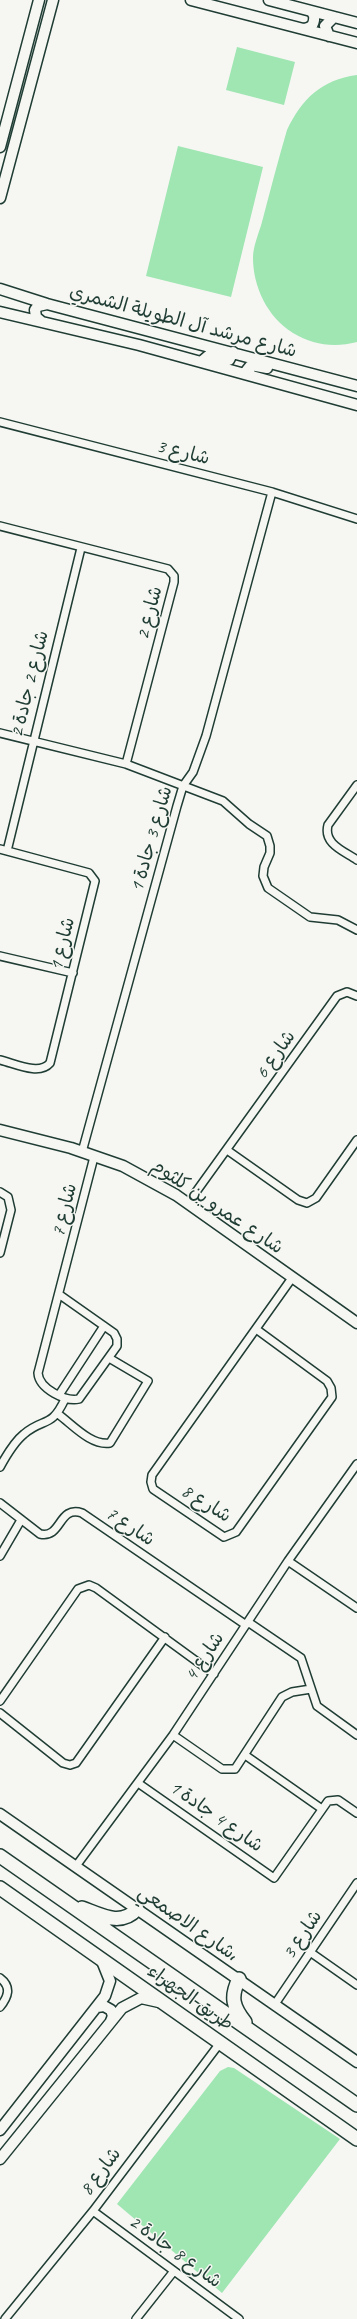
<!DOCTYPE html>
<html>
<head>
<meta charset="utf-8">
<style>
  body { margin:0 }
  canvas { display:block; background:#f6f6f2 }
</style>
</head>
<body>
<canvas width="357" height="2319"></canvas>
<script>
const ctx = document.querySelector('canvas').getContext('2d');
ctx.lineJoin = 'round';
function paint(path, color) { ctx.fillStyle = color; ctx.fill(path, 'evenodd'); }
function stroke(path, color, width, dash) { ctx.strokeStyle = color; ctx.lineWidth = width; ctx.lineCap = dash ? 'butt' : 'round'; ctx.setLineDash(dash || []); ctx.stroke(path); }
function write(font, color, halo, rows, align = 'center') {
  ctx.font = font + ' Caveat,"Playpen Sans Arabic",sans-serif'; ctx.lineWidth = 3; ctx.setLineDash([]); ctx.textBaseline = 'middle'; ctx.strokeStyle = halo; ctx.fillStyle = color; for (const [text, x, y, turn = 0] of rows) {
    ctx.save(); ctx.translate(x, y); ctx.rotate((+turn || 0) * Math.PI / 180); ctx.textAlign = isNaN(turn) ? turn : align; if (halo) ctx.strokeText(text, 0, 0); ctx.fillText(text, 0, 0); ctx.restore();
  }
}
paint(new Path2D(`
  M237 47 295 62 284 105 226 90Z
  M357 75V342C334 348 313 345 293 333 267 317 253 286 253 258 253 246 259 233 262 222 270 191 278 161 287 130 302 99 321 80 357 75Z
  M178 146 263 167 231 297 146 276Z
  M228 2067 234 2068 340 2139 222 2293 117 2204 220 2071Z`), '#9fe6b3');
const street = new Path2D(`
  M0 422 272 492 357 519
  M0 526 168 569 174 576V582L126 764
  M0 733 126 764 223 801 249 824 267 836 270 846V853L264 867 263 876 268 888 310 917 338 920 357 930
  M357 785 328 825C323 844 344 851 357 860
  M0 849 89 873 95 881 50 1063C39 1076 14 1063 0 1060
  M7 851 81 548
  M0 956 73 973
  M227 1150 298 1200 307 1203 316 1198 357 1140
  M82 1152 177 806 183 786 193 772 206 736 272 492
  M0 1192 8 1197 11 1210 0 1253
  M188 1203 337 996 347 992 357 996
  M60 1295 114 1333 117 1339V1346L79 1399C66 1402 39 1389 38 1373L94 1157
  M256 1329 327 1381 331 1388 332 1397 236 1532 224 1537 153 1489 151 1482 152 1475 245 1344 292 1278
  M59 1395 104 1326
  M58 1414C73 1425 91 1446 110 1443L148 1381 109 1358
  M0 1467C6 1456 14 1442 24 1434 44 1417 51 1429 65 1399
  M0 1503 40 1534C62 1539 58 1505 82 1513L246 1625
  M0 1556 21 1520
  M288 1561 357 1608
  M248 1622 301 1658 317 1706 357 1735
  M0 1701 78 1589 89 1585 96 1588 214 1674
  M0 1713 63 1763 70 1765 76 1763 165 1637
  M173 1735 222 1769H235L282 1697 292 1692 311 1689
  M245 1755 322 1809
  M138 1783 274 1878 328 1801 338 1800 357 1813
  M76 1866 173 1735 288 1561 357 1464
  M310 1952 357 1985
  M0 1978C12 1987 8 1997 0 2007
  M275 2004 357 1883
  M93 2211 239 2319
  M5 2319 93 2211 220 2043
  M136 2319 174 2271`);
const secondary = new Path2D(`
  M191 0 357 43
  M269 0 357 23
  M303 29C312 28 315 24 314 15L311 11
  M329 36 325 26 334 17
  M0 147 39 0
  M0 198 53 0
  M0 289 47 304 357 386
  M0 312 139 345 357 405
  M42 322 36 317 35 310 38 306 47 304
  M201 362 208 356 229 360 233 352
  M251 375 247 370 251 365 267 368
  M0 1130 71 1148 123 1166 176 1195 357 1323
  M0 1814 357 2062
  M97 2007 104 2006 111 2010 113 2016 111 2021
  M0 2130 105 1996 110 1981 102 1961
  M0 2159 122 2008 141 1998 159 2002`);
const highway = new Path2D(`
  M0 1856 357 2105
  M0 1888 357 2139
  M82 1908C101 1915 121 1927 137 1909
  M239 1979C230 1997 233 2007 245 2022`);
stroke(street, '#1f3d34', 10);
stroke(secondary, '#1f3d34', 13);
stroke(highway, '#1f3d34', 16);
stroke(street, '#f6f6f2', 7);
stroke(secondary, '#f6f6f2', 10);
stroke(highway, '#f6f6f2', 13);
write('19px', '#1f3d34', '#f6f6f2', [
  ["شارع مرشد آل الطويلة الشمري",183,322,15],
  ["شارع 3",183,453,14],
  ["شارع 2",150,613,-75],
  ["شارع 2 جادة 2",30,684,-76],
  ["شارع 3 جادة 1",152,839,-74],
  ["شارع 1",63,944,-76],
  ["شارع 6",276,1055,-55],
  ["شارع عمرو بن كلثوم",217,1207,34],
  ["شارع 7",65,1210,-76],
  ["شارع 8",206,1504,32],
  ["شارع 7",130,1527,34],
  ["شارع 4",205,1657,-56],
  ["شارع 4 جادة 1",216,1817,35],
  ["شارع الاصمعي،",188,1924,35],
  ["شارع 3",303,1935,-56],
  ["طريق الجهراء",190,1998,35],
  ["شارع 8",101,2172,-53],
  ["شارع 8 جادة 2",175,2252,36]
]);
</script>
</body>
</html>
